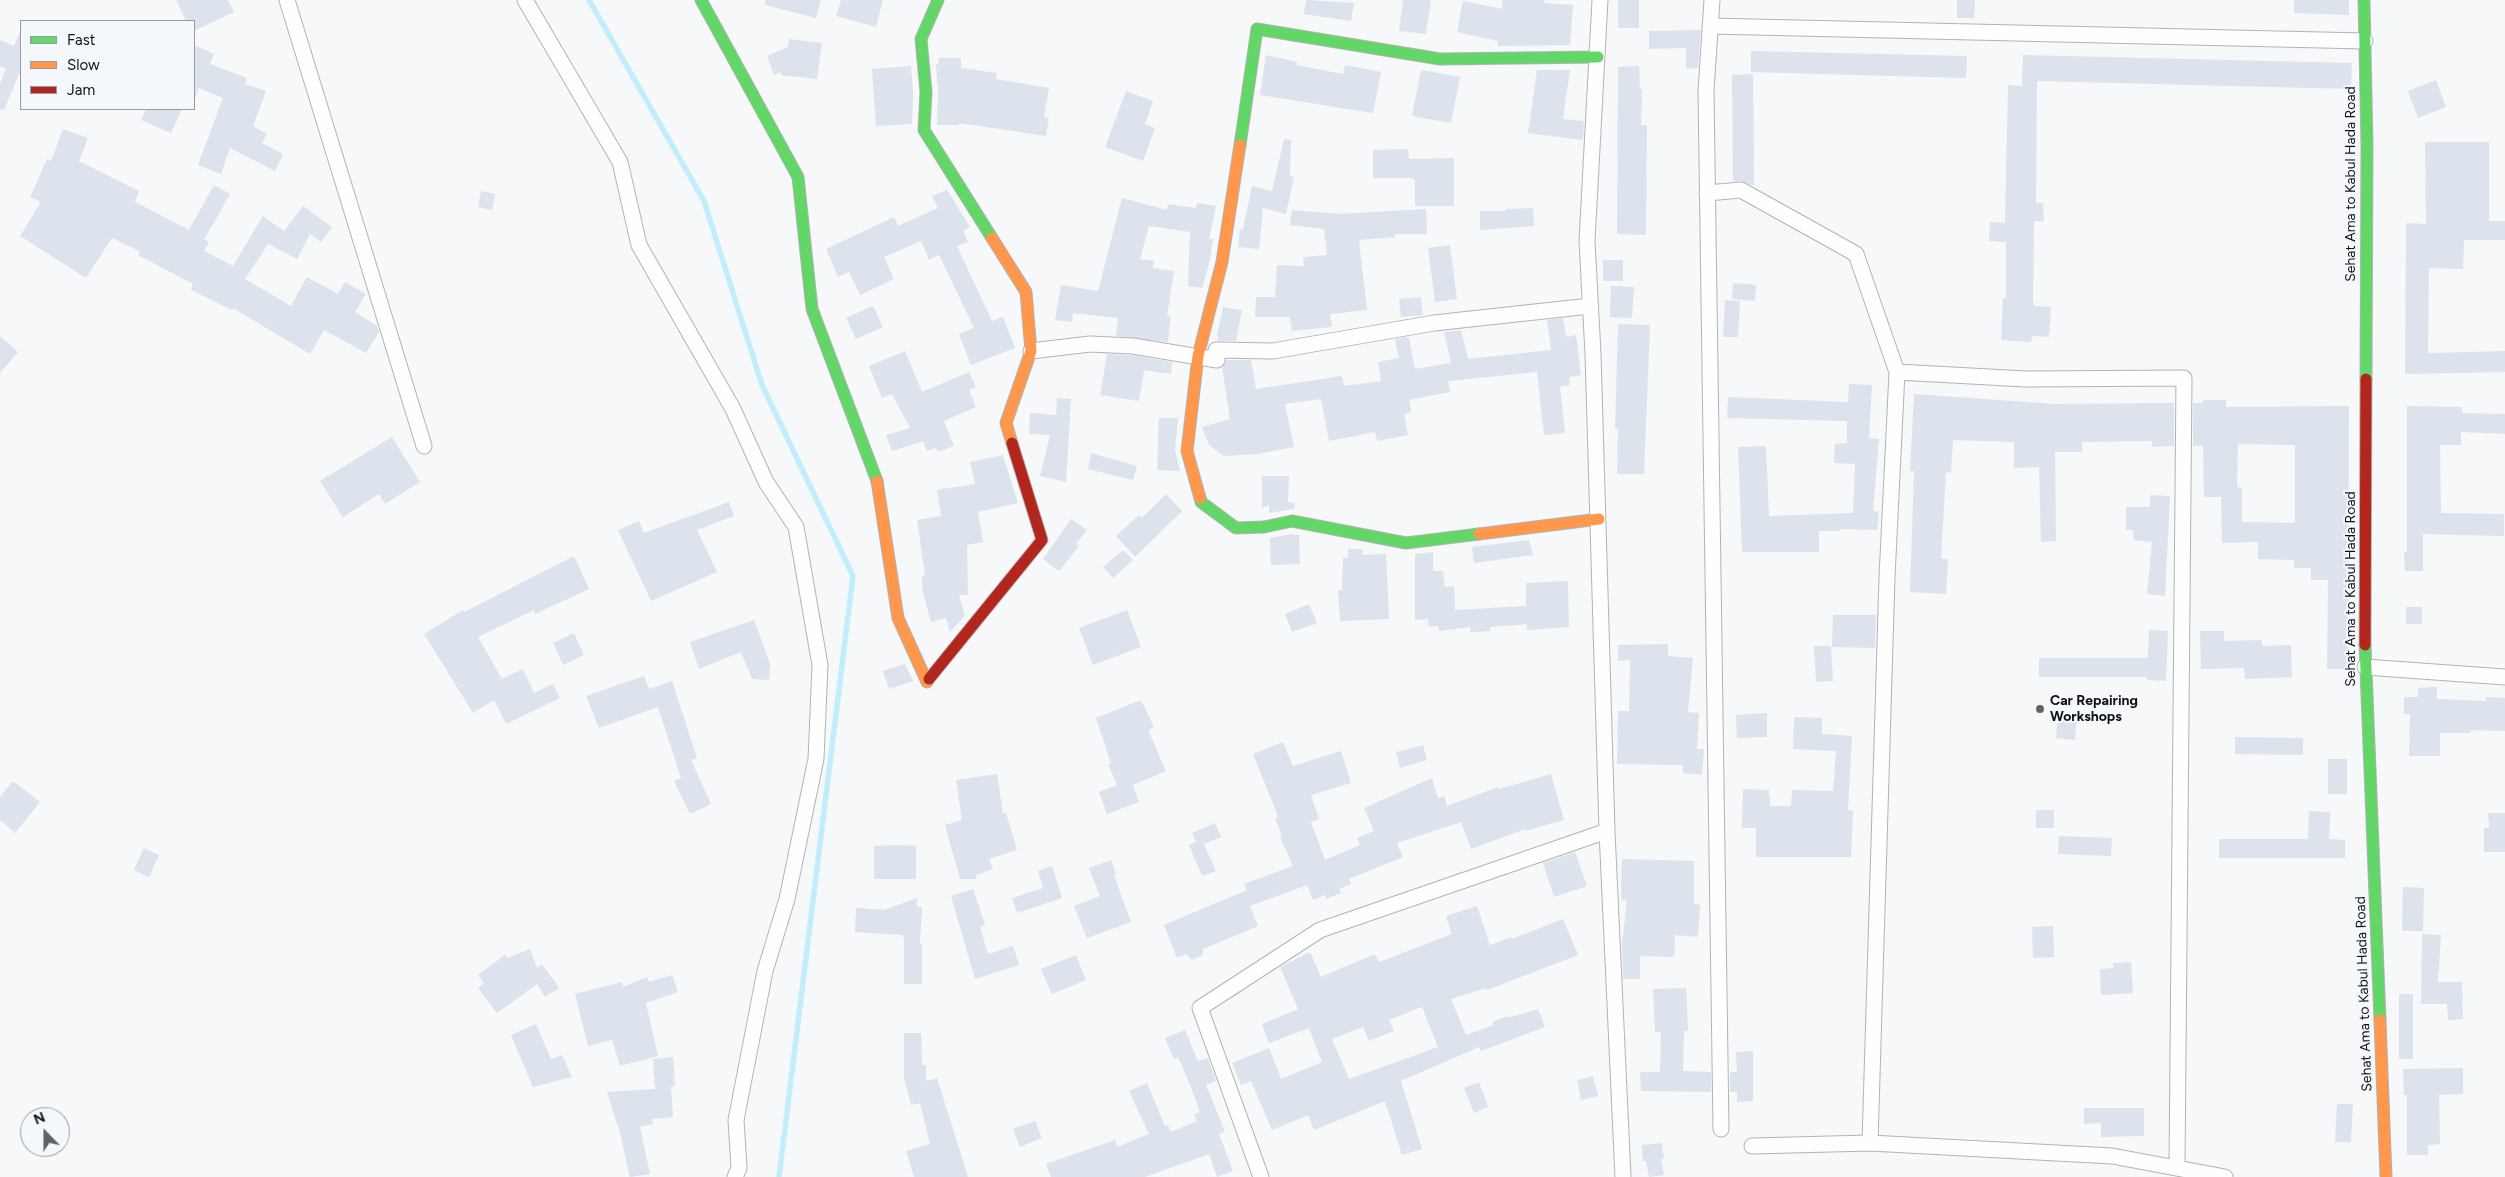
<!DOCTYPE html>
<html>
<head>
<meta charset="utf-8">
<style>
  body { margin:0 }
  #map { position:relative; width:2505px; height:1177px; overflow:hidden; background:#f6f8fa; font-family:Figtree,sans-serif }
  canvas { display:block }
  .legend { position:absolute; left:20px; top:20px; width:175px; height:90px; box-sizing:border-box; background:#f4f8fc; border:1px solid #989c9e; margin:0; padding:6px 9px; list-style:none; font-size:15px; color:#0f1112 }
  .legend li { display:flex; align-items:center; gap:10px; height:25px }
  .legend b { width:25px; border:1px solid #989c9e }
  .north { position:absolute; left:20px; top:1107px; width:50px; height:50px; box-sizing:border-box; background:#f4f8fc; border:1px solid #989c9e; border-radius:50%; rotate:338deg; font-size:14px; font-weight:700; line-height:20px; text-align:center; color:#0f1112 }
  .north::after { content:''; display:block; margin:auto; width:18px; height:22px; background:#606263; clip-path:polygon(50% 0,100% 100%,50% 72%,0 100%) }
</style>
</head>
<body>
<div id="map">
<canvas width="2505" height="1177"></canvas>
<ul class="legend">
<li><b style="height:6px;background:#63d668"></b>Fast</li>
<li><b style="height:6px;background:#ff974d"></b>Slow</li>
<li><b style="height:6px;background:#b3261e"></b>Jam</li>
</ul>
<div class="north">N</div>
</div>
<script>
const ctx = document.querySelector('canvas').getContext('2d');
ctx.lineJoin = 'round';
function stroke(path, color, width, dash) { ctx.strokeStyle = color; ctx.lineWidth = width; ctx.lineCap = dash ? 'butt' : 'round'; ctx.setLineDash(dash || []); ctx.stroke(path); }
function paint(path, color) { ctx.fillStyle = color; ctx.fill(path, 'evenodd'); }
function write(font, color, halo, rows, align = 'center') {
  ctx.font = font + ' Figtree,sans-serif'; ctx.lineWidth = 4; ctx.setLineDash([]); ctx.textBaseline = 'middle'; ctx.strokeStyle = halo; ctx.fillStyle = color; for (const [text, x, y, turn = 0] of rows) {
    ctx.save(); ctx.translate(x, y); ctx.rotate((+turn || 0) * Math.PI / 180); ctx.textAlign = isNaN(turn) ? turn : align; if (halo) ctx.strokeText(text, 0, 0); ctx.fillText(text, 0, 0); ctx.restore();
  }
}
stroke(new Path2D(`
  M589 0 704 201 762 385 853 576 779 1177`), '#c2eefb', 5.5);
paint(new Path2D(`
  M176 0H228L234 12 194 31V21H186Z
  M765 0H821L816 18 765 5Z
  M841 0H883L876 27 836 16Z
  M1306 0 1354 3 1351 21 1304 14Z
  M1403 0H1431L1426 34 1399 31Z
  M1503 0H1545L1544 3 1573 5 1570 45H1573L1498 46V41L1457 32 1463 1 1502 9Z
  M1618 0H1639V28H1618Z
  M1957 0H1975L1974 18H1957Z
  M2294 0H2349V15L2294 13Z
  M1701 30 1698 68 1686 69V48L1649 49V31Z
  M20 32 21 75 19 74 4 110 0 109V84L6 69 0 66V40L14 46Z
  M789 39 822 43 817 79 781 75 780 72 774 75 767 56 788 47Z
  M194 45 214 54 210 64 247 78 245 84 266 91 253 126 267 134 262 143 283 154 275 171 230 148 221 174 198 165 223 98 199 88 194 101Z
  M1751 51 1967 56 1966 78 1751 72Z
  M1266 55 1297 62 1296 65 1343 74 1345 65 1381 72 1373 113 1260 95Z
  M2023 55 2352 63 2351 89 2037 81 2036 203H2043L2044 221H2034L2033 300 2034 306 2051 307 2049 337 2032 336 2031 342 2001 340 2003 298H2006V242L1989 241 1990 222 2005 223 2008 85 2022 86Z
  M939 58H961V68L997 73 996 79 1049 88 1044 117 1049 118 1046 136 959 123V125H937L938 93 936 64H938Z
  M911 66 913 92 912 124 876 126 872 69Z
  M1639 66 1640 89H1642L1641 125H1647L1646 235 1617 234 1618 67Z
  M1421 70 1460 77 1451 123 1412 116Z
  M1537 70H1570L1563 119 1584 121 1583 140 1528 133Z
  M1753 74 1754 185H1751L1741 181H1733L1732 75Z
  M2436 80 2446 107 2418 118 2408 91Z
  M1126 91 1153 101 1145 124 1155 128 1143 161 1105 147Z
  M146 109H182L171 133 141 120Z
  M63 129 88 138 79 161 139 191 135 202 189 230 214 185 230 194 204 240 209 242 204 251 233 266 263 216 284 231 303 206 332 227 321 242 310 234 297 259 268 244 245 279 291 306 307 277 338 294 345 282 366 294 355 312 377 326 379 332 366 353 324 330 310 354 233 308 232 310 191 290 193 284 138 255 139 251 112 238 86 278 20 236 41 202 30 197 47 159 51 161Z
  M1284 139 1291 140 1290 176 1294 177 1286 214 1263 208 1259 249 1238 247 1240 229H1243L1252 186 1272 191Z
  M2425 142H2489V221H2505V240H2464L2463 269 2429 268 2428 353 2505 351V372L2405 374 2406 223 2426 224Z
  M1408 149 1409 159 1454 158V206H1415V180L1412 178H1373V150Z
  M947 190 970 227 963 231 968 242 957 246 992 321 1003 317 1015 348 971 365 959 334 974 328 939 255 929 260 921 241 884 257 894 279 860 295 849 272 838 277 826 249 894 217 898 226 938 208 932 196Z
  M481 191 495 194 492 210 478 207Z
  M1122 198 1167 210 1168 204 1196 208 1197 203 1216 206 1209 239H1213L1210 260 1202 288 1188 286 1190 232 1149 226 1140 259 1154 261 1153 268 1174 271 1167 316 1171 317 1168 342 1116 336 1118 318 1073 313 1072 322 1055 320 1061 285 1098 291Z
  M1533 208 1534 226 1480 230V211H1506V209Z
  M1426 209 1427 234H1395V237L1359 240 1367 310 1330 314 1332 327 1292 331 1290 317H1255L1256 297H1275L1277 265 1304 266 1303 257 1327 255 1324 229 1290 225 1292 210 1339 214Z
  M1450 245 1457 299 1435 302 1428 248Z
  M1603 260H1623V281H1603Z
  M1733 283 1756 285 1755 301 1732 299Z
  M1611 286 1634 287 1632 318 1610 317Z
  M1421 297 1423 315 1401 317 1399 299Z
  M1725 300 1740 301 1738 337H1723Z
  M873 306 883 327 856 339 846 318Z
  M1223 307 1242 310 1236 341H1218L1217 335Z
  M1563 318 1566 337 1576 335 1581 375 1569 377 1570 385 1560 387 1565 433 1544 435 1537 372 1448 381 1450 392 1409 400 1411 412 1404 414 1408 435 1377 441 1375 432 1329 441 1321 399 1285 404 1294 447 1257 454 1224 456 1209 445 1202 427 1230 419 1222 368 1226 360H1251L1256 389 1342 376 1344 386 1381 381 1378 362 1399 358 1395 339 1409 337 1415 369 1451 363 1444 332 1461 330 1468 359 1551 350 1547 320Z
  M1618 324 1650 325 1644 474H1617L1618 429H1615Z
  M0 336 18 352 0 373Z
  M905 351 922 392 969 372 976 387 969 390 976 407 944 421 954 446 938 452 936 448 927 451 923 441 892 451 886 435 910 428 892 394 882 398 869 366Z
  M1107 354 1132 355 1172 362 1171 374 1144 370 1139 401 1100 395Z
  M1849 384 1872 385 1869 438 1879 439 1873 511 1879 512 1877 530 1840 529V531H1819V552H1742L1738 447 1766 446 1769 516 1853 513 1855 464 1834 463 1835 444 1847 443V421L1727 418 1728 397 1848 402Z
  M1914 394 2055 404 2174 403V446L2152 447V441L2082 442V452H2055L2056 541 2041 542 2039 467 2014 468V442L1953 440 1951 473 1946 472 1941 559H1948L1946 594 1910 592 1914 471H1910Z
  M1057 398 1071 399 1066 482 1040 476 1050 435 1029 434 1030 413 1056 415Z
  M2203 400H2226V407L2349 406 2348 669H2327L2328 580H2311V568H2294V560L2258 559V542L2222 543 2221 497H2204L2203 446H2193V403H2203ZM2238 444 2295 445V523L2242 522V488L2237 487Z
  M2407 406 2462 407V413L2505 414V434L2461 432V445H2440L2441 513 2504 514V536L2423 534V571H2405L2404 552H2407Z
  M1159 418H1178L1175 450 1180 471 1157 470Z
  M392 437 420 482 385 504 379 494 343 517 320 481Z
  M1091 453 1137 466 1133 480 1088 469Z
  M1003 455 1018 503 978 512 983 542 967 545 968 595H959L965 616 950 632 946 618 931 622 923 593 922 576 925 575 917 520 941 516 937 490 975 484 970 462Z
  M1262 476H1289L1288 502 1295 503 1294 509 1269 513V505L1262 508Z
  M1166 494 1182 511 1135 557 1116 536 1139 515 1142 518Z
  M2150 495 2170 496 2165 596 2147 594 2152 542 2134 540 2133 530H2126V507H2150Z
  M729 502 734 516 697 530 717 572 651 601 618 530 639 521 644 533Z
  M1071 519 1087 530 1076 544 1079 546 1059 571 1043 559Z
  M1292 534 1299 535 1300 564 1271 565 1270 538Z
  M1529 540 1533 555 1474 563 1472 547Z
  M1348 549H1363L1362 555 1386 554 1389 619 1340 621 1338 590H1342L1343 558H1348Z
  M1123 550 1133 560 1113 578 1103 567Z
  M1433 552V571H1443L1445 587 1454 586 1455 610 1526 606V583L1568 581 1569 627 1527 630V624L1490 627V631L1471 632 1470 627 1439 631 1438 626 1429 627 1428 619 1415 620V554Z
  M574 556 589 589 535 614 534 610 478 637 502 679 523 669 534 693 553 684 560 698 506 724 494 700 473 713 424 634 463 610 464 612Z
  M1309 604 1317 623 1292 632 1285 614Z
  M2406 607H2422V624H2406Z
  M1127 610 1141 647 1093 665 1079 628Z
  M1833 615H1876L1875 648 1832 647Z
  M754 620 770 664 769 680 752 679 741 652 699 669 690 642Z
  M2149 630 2168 631 2166 681 2147 680V677H2039V658H2148Z
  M2200 631H2224V641L2262 640V646L2291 645 2292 677 2245 679 2244 668 2201 669Z
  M574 633 584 655 563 665 553 643Z
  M1668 644V656L1693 658 1688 712 1699 713 1697 749H1704L1702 775 1683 773V765L1617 764 1618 711H1629L1630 660 1618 661V645Z
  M1814 646H1831L1833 681 1816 682Z
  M905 664 913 681 889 689 883 671Z
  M644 676 649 689 672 681 697 758 691 760 711 804 690 814 674 781 681 778 658 707 599 728 586 696Z
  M2437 687V699L2486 701V697L2505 698V731L2471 730V733H2440V756H2409L2410 714H2404V697H2418V688Z
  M1141 700 1154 727 1148 730 1166 771 1133 785 1139 802 1107 814 1099 792 1117 785 1108 764 1111 763 1096 718Z
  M1767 713V737L1737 738 1736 715Z
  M2058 716 2077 718 2075 740 2056 738Z
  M1794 717 1822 718V734L1852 736 1848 810 1853 811 1851 857H1756V828H1742L1743 789 1769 790 1770 806H1791L1792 790 1833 791 1836 751 1793 749Z
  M2235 737 2303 738V755L2235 754Z
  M1283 742 1293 766 1341 751 1351 783 1311 795 1319 819 1311 822 1325 860 1360 845 1357 838 1374 831 1364 808 1432 778 1438 798 1444 796 1447 806 1498 787 1499 789 1551 774 1564 820 1525 831V829L1471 849 1461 822 1397 843 1403 857 1349 879 1351 884 1339 889 1341 893 1326 899 1325 895 1313 900 1307 885 1250 906 1258 926 1203 949V955L1192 960 1186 954 1177 958 1164 925 1247 890 1244 884 1293 866 1280 837 1282 836 1275 819 1278 818 1276 811 1253 754Z
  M1423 745 1427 760 1400 768 1396 752Z
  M2328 759H2347V794H2328Z
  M997 774 1003 814 1006 813 1017 850 989 859 993 869 976 875 977 879H960L945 825 962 820 956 780Z
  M13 781 40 802 15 833 0 820V797Z
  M2036 810H2054V828H2036Z
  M2309 811 2330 812 2329 839 2345 840V858H2219V839H2308Z
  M2488 813H2505V852H2484V828H2489Z
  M1215 823 1221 837 1204 844 1216 871 1202 876 1189 845 1196 842 1192 833Z
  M2059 836 2112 838 2111 856 2058 854Z
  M897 845 916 846V879H874V846Z
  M144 848 159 855 149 877 134 870Z
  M1575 852 1587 886 1554 897 1543 863Z
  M1622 859 1694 861V904L1700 905 1698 937 1675 935 1674 957 1640 956V979H1623L1622 944 1627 901 1621 900Z
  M1111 860 1116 874 1114 875 1131 922 1087 938 1074 906 1100 896 1089 868Z
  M1052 866 1062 898 1017 913 1012 898 1043 888 1038 871Z
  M2403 887 2424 888 2423 931H2402Z
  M973 889 985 925 980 927 988 954 1013 946 1019 965 975 979 951 896Z
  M917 898V907H922L920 944H922V984H904V938L902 935 855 932 856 908 884 910Z
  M1477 906 1490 945 1511 937 1512 939 1563 919 1578 955 1487 990 1486 988 1451 999 1466 1035 1494 1025 1492 1022 1507 1016 1508 1018 1538 1009 1545 1027 1481 1051 1479 1047 1401 1081 1422 1149 1402 1155 1385 1101 1314 1130 1308 1115 1272 1130 1251 1081 1241 1085 1232 1063 1269 1048 1281 1079 1322 1062 1309 1028 1269 1043 1262 1024 1298 1009 1280 967 1310 952 1321 977 1375 954 1379 962 1452 934 1446 916ZM1422 1007 1438 1047 1349 1079 1332 1039 1363 1027 1369 1041 1394 1031 1389 1020Z
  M2053 926 2054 957 2033 958 2032 927Z
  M2422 934 2441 935 2438 982H2462L2463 1019 2448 1020 2447 1004H2421Z
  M530 949 537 968 542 964 559 988 545 997 537 984 497 1013 478 988 484 983 478 975 505 955 508 958Z
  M1076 955 1086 980 1052 994 1041 969Z
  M2131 962 2133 993 2101 995 2100 969 2113 968V963Z
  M672 975 678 992 646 1003 658 1056 620 1066 612 1040 588 1046 575 994 622 982 623 987 647 977 649 982Z
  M1686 988 1688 1031H1684L1683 1071 1711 1072V1092L1641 1091 1640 1072H1660L1661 1032H1655L1653 989Z
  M2399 994H2413V1059H2399Z
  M536 1024 551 1059 562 1055 572 1077 533 1087 511 1035Z
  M1185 1030 1198 1061 1208 1058 1216 1081 1206 1085 1225 1131 1219 1134 1233 1171 1217 1177 1209 1154 1145 1177H1051L1046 1164 1115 1140 1117 1147 1149 1134 1129 1091 1147 1083 1165 1126 1168 1125 1171 1132 1197 1121 1194 1114 1200 1112 1190 1085 1178 1057 1174 1059 1165 1038Z
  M904 1033H921L922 1065H926V1081L937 1078 968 1177H914L906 1151 930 1144 920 1103 911 1105 904 1078Z
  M1753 1051V1101L1737 1102V1092H1730V1072H1737L1736 1052Z
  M673 1057 675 1086 671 1087 673 1117 652 1119 653 1124 640 1127 650 1174 630 1177 620 1133 607 1092 655 1089 653 1059Z
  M2463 1068V1094L2439 1095 2440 1144 2428 1145V1155H2407V1095H2404L2403 1069Z
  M1593 1076 1598 1096 1581 1100 1577 1080Z
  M1479 1082 1488 1107 1474 1113 1464 1088Z
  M2337 1104H2353L2351 1142H2335Z
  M2084 1108H2144V1136L2101 1137V1123L2084 1124Z
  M1035 1121 1042 1138 1020 1147 1013 1129Z
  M1662 1143 1664 1159H1661L1664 1175 1649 1177 1646 1161H1643L1642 1145Z`), '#dce3ec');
const street = new Path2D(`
  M287 0 424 446
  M525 0 620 162 639 245 733 409 766 482 796 527 820 665 816 759 787 899 765 971 736 1120 739 1168 735 1177
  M1600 0 1587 241 1593 354 1607 831 1623 1177
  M1712 0 1706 91 1721 1129
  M1710 26 2365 41
  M1707 193 1741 190 1856 254 1897 372 1887 577 1870 1143
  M1031 351 1090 344 1133 346 1217 360 1216 350 1273 351 1434 323 1590 306
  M1897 372 2026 379 2184 378 2177 1166
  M2365 667 2505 677
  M1752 1146 1870 1143 2112 1156 2225 1177
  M1261 1177 1200 1008 1320 930 1607 831`);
const fast = new Path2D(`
  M701 0 798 177 812 309 877 481
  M938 0 921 39 926 92 924 130 992 238
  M2364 0 2367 145 2366 379
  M1240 145 1257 29 1440 59 1598 57
  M1200 498 1201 502 1236 528 1264 527 1292 521 1406 543 1479 534
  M2365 645 2380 1020`);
const slow = new Path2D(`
  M992 238 1026 292 1031 351 1006 423 1012 443
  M877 481 898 618 927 682 929 679
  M1200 498 1187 451 1198 356 1222 262 1240 145
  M1479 534 1599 519
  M2380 1020 2386 1177`);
const jam = new Path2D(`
  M2365 645 2366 379
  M929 679 1042 540 1012 443`);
stroke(street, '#b1b3b4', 17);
stroke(fast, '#b1b3b4', 13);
stroke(slow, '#b1b3b4', 13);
stroke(jam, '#b1b3b4', 13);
stroke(street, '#fefefe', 15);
stroke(fast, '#63d668', 11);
stroke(slow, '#ff974d', 11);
stroke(jam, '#b3261e', 11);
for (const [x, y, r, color] of [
  [2040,709,5,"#606263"]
]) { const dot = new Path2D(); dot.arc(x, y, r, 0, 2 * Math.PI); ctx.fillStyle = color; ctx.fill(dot); stroke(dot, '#f4f8fc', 2); }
write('14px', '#0f1112', '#f4f8fc', [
  ["Sehat Ama to Kabul Hada Road",2351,184,-90],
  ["Sehat Ama to Kabul Hada Road",2351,589,-90],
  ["Sehat Ama to Kabul Hada Road",2364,994,-92]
]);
write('bold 14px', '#0f1112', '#f4f8fc', [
  ["Car Repairing",2050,701],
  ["Workshops",2050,717]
], 'left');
</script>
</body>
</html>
